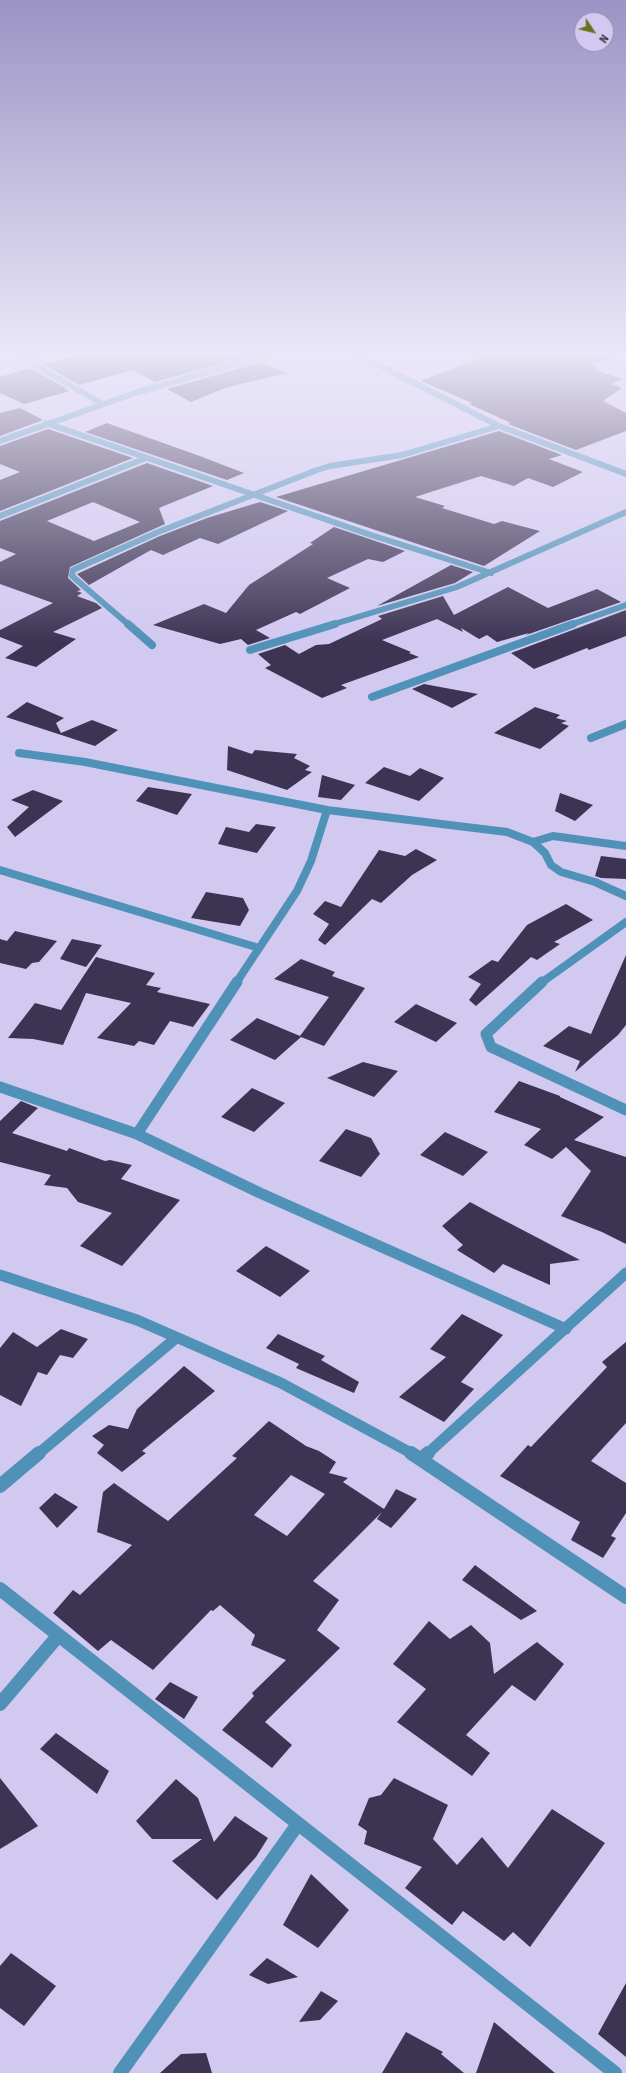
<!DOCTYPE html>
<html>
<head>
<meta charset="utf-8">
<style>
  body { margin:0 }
  #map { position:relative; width:626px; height:2073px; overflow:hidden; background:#d2c9f1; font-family:"Source Sans 3",sans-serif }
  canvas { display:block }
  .north { position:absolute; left:574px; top:12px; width:40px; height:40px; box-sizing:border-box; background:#d2c9f1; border:1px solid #948dab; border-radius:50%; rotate:125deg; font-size:11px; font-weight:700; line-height:16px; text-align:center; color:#363242 }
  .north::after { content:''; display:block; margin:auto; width:14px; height:18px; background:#69731d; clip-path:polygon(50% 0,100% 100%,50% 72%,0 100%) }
</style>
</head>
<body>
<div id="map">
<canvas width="626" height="2073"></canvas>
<div class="north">N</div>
</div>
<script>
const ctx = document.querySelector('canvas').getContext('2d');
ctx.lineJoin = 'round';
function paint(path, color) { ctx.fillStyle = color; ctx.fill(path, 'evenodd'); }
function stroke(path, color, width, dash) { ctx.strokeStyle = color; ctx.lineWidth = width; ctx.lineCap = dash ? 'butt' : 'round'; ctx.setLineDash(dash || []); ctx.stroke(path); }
paint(new Path2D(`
  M92 352H251V355L155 382 133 370 79 385 43 364Z
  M493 352H616L617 355 592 364 599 366 594 368 597 369 595 370 622 379 611 384 622 388 603 401 626 413V431L576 450 508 424 511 423 469 404 472 403 421 381Z
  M261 362 287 373 228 387 191 402 167 389Z
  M30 368 66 388 64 389 70 391 24 404 0 393V377Z
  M20 408 43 420 0 436V413Z
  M107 423 197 455 244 473 227 480 85 432Z
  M48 429 133 458 0 511V480L20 472 0 464V446Z
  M499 431 562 455 549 459 583 472 553 487 528 478 514 486 481 476 415 497 445 506 442 508 494 524 502 521 540 531 484 566 276 497Z
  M147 463 213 486 159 508 165 524 70 567 68 578 81 590 77 591 82 593 77 596 96 603 102 608 53 632 76 639 36 667 5 658 23 646 0 637V630L53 603 0 584V562L16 554 0 548V521ZM93 502 140 522 94 541 47 521Z
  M260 502 288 511 218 544 200 538 163 555 151 550 89 585 77 574 160 536 207 518Z
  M334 527 405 551 383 562 368 559 327 578 350 588 300 614 296 612 256 630 270 638 248 645 241 639 220 644 153 625 204 604 226 613 249 585 313 544 310 543Z
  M451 565 473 572 455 583 377 606Z
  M508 587 548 608 597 589 621 602 526 635 529 633 497 642 487 635 479 639 461 628 463 632 437 619 382 640 411 652 409 653 419 657 341 685 347 688 322 698 265 668 271 665 258 654 285 645 299 654 316 645 329 644 382 619 378 616 443 596 454 615Z
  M626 610V636L589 650 587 648 534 669 511 653Z
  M424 684 478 694 452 708 412 689Z
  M27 702 64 718 56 723 61 733 92 720 118 730 95 746 6 717Z
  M535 707 560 715 556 718 567 721 561 723 569 726 540 749 494 733Z
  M228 746 252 754 255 750 297 754 294 758 310 766 305 770 312 772 287 790 227 770Z
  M384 767 410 776 420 768 444 778 419 801 365 783Z
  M322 775 355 785 341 800 318 797Z
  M148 787 192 794 177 815 136 801Z
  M33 790 63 801 15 837 7 827 29 807 11 800Z
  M560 793 593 805 575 821 555 811Z
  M256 824 276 827 257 853 218 844 226 827 249 832Z
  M416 849 437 860 412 875 381 903 372 899 325 945 318 940 329 924 313 914 325 901 341 907 379 850 405 856Z
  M601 856 626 859V879L601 878 595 876Z
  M206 892 243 898 249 910 240 926 191 918Z
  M566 904 593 920 554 942 560 944 537 960 531 957 476 1006 469 1000 481 984 468 977 492 960 498 962 527 925Z
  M15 931 57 941 39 962 32 963 26 969 0 963V939L7 941Z
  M72 939 102 945 86 967 60 959Z
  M626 955V1025L618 1035 575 1072 580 1061 543 1046 569 1026 591 1034Z
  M96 957 155 973 146 985 161 988 157 992 210 1004 193 1027 170 1021 154 1045 139 1041 134 1046 97 1038 131 1003 86 993 63 1045 33 1039 8 1038 35 1003 61 1010Z
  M301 959 335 972 332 976 365 988 324 1046 301 1037 275 1060 230 1040 257 1018 300 1036 329 997 274 979Z
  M416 1004 457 1023 436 1042 394 1022Z
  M363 1062 398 1071 374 1097 327 1078Z
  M519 1081 560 1096V1097L604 1117 574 1140 626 1157V1244L602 1232 561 1216 591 1171 566 1147 552 1159 524 1145 541 1129 494 1112Z
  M252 1088 285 1103 254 1132 221 1117Z
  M21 1101 38 1108 12 1133 67 1151 69 1148 105 1161 110 1160 132 1165 121 1179 180 1200 122 1266 80 1246 112 1213 78 1202 67 1188 44 1185 51 1175 0 1162V1121Z
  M346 1129 371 1138 380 1154 361 1177 319 1161Z
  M445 1132 488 1152 463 1176 420 1155Z
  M470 1202 494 1215 580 1260 550 1264V1285L503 1264 494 1273 457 1250 463 1245 442 1226Z
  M266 1246 310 1271 280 1297 236 1271Z
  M462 1314 503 1335 461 1382 474 1389 444 1422 399 1397 446 1357 430 1349Z
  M61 1329 88 1339 73 1358 60 1355 47 1375 38 1372 21 1406 0 1395V1348L13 1332 37 1347Z
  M278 1334 325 1356 321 1360 359 1382 354 1393 296 1368 299 1364 266 1348Z
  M626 1342V1423L591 1461 626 1483V1513L611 1536 616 1538 603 1558 571 1540 580 1522 500 1476 528 1445 531 1447 607 1367 602 1362Z
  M184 1366 215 1391 142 1451 146 1453 122 1472 97 1453 104 1445 92 1436 109 1425 128 1429 137 1409Z
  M269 1421 306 1446 319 1451 336 1462 329 1473 348 1478 343 1482 384 1509 396 1489 417 1499 391 1528 377 1519 382 1512 313 1581 339 1600 317 1630 340 1648 265 1722 292 1745 272 1768 222 1730 254 1696 252 1693 286 1660 251 1645 255 1635 220 1605 213 1611 211 1610 153 1670 111 1640 98 1651 53 1613 73 1590 80 1595 132 1545 97 1532 103 1492 114 1483 168 1521 237 1458 232 1456ZM291 1475 325 1494 287 1536 254 1515Z
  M55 1493 78 1507 57 1528 39 1508Z
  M475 1565 537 1611 521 1620 462 1580Z
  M429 1621 450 1639 471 1625 490 1643 494 1674 537 1642 564 1664 535 1701 512 1685 466 1735 490 1753 472 1776 397 1722 426 1689 393 1664Z
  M170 1682 198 1697 184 1719 155 1699Z
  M56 1733 109 1771 97 1794 40 1749Z
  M0 1778 38 1826 0 1849Z
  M394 1778 448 1805 433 1839 457 1865 482 1837 508 1868 552 1809 605 1843 530 1947 513 1932 504 1941 463 1911 452 1925 405 1888 422 1867 364 1844 367 1831 358 1825 369 1798 381 1795Z
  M176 1779 198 1798 214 1842 235 1816 268 1838 256 1857 217 1900 172 1861 202 1839H152L136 1821Z
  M311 1874 349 1910 318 1948 283 1925Z
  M11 1953 56 1986 24 2026 0 2008V1966Z
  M267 1958 298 1977 268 1984 249 1975Z
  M626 1983V2057L598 2034Z
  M321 1991 338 2001 320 2020 299 2022Z
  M494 2022 555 2073H476Z
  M406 2032 443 2052 441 2054 464 2073H382Z
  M206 2053 212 2073H160L181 2054Z`), '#3d3454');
stroke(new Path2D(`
  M12 352 25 356 46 352
  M353 352 499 426 626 474
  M19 356 103 404
  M46 423 371 535 491 573
  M0 441 138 392 278 352
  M0 516 146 458
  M129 625 72 576 73 570 158 532 317 470 330 466 402 455 499 426
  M331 625 457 587 626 512
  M570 625 626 605`), '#5091b7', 6);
stroke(new Path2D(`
  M128 624 152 645
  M250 650 335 624
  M372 697 573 624
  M591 738 626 724
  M19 753 85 762 327 810 507 832 533 842 545 853 551 865 561 872 595 882 626 896
  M533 842 553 836 626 846
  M0 870 259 948
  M236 983 297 891 311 861 327 810
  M541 983 626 922`), '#5091b7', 8);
stroke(new Path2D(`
  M542 982 486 1034 491 1047 626 1110
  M0 1087 137 1134 260 1193 566 1329
  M137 1134 237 982
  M0 1275 137 1320 281 1383 413 1454
  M38 1454 176 1338
  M427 1454 626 1273`), '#5091b7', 11);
stroke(new Path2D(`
  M411 1453 626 1597
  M422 1459 428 1453
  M0 1486 39 1453
  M0 1589 615 2073
  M0 1704 58 1636
  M120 2073 298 1824`), '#5091b7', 14);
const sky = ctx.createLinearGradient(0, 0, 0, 643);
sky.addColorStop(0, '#9b94c4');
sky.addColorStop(0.55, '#ebe7f9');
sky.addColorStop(1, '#ebe7f900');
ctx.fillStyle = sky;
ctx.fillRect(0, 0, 626, 643);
</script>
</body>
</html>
